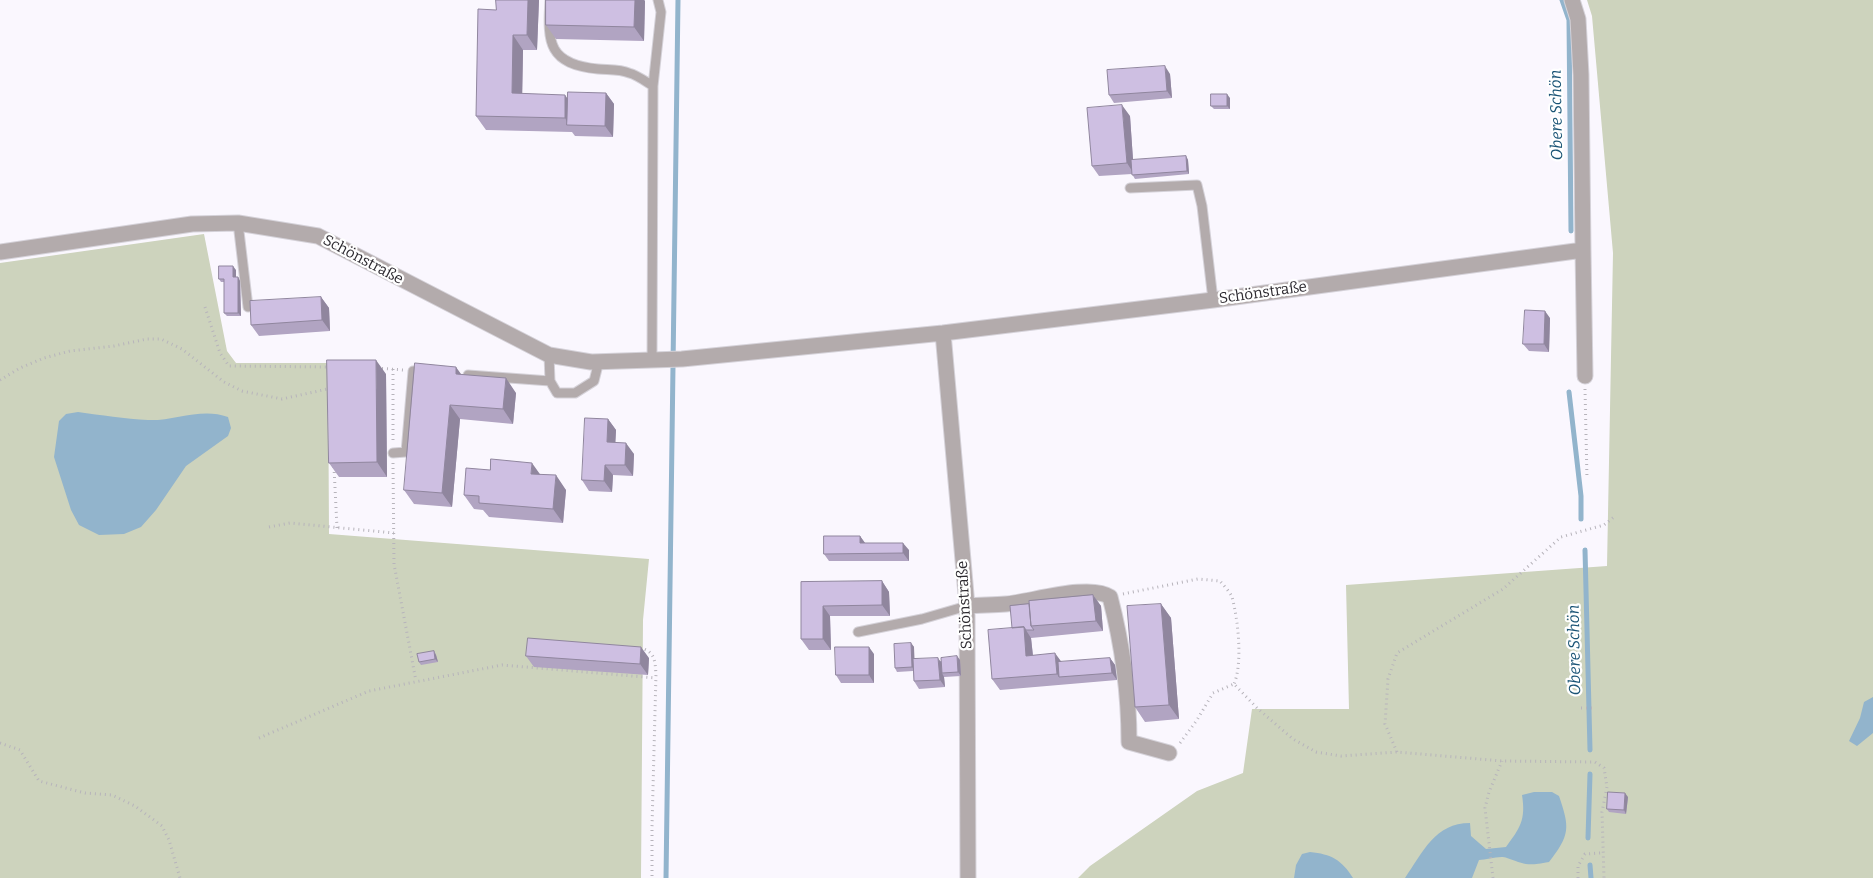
<!DOCTYPE html>
<html>
<head>
<meta charset="utf-8">
<style>
  body { margin:0 }
  canvas { display:block; background:#faf7fe }
</style>
</head>
<body>
<canvas width="1873" height="878"></canvas>
<script>
const ctx = document.querySelector('canvas').getContext('2d');
ctx.lineJoin = 'round';
function paint(path, color) { ctx.fillStyle = color; ctx.fill(path, 'evenodd'); }
function stroke(path, color, width, dash) { ctx.strokeStyle = color; ctx.lineWidth = width; ctx.lineCap = dash ? 'butt' : 'round'; ctx.setLineDash(dash || []); ctx.stroke(path); }
function write(font, color, halo, rows, align = 'center') {
  ctx.font = font + ' Bitter,serif'; ctx.lineWidth = 4.5; ctx.setLineDash([]); ctx.textBaseline = 'middle'; ctx.strokeStyle = halo; ctx.fillStyle = color; for (const [text, x, y, turn = 0] of rows) {
    ctx.save(); ctx.translate(x, y); ctx.rotate((+turn || 0) * Math.PI / 180); ctx.textAlign = isNaN(turn) ? turn : align; if (halo) ctx.strokeText(text, 0, 0); ctx.fillText(text, 0, 0); ctx.restore();
  }
}
paint(new Path2D(`
  M1587 0H1873V878H1078L1090 866 1197 791 1243 773 1252 709H1349L1346 585 1607 566 1613 253 1592 16Z
  M204 234 227 351 236 363H328L329 534 649 559 643 620 641 878H0V263Z`), '#cdd3bd');
paint(new Path2D(`
  M78 412C101 415 125 419 148 420 175 421 202 407 228 417L231 428 228 436 186 466 156 510 141 527 124 534 99 535 79 525 71 510 54 457 59 421 66 414Z
  M1873 697V733L1857 746 1849 741 1860 718 1864 702Z
  M1534 792H1552L1559 796C1570 828 1570 835 1549 862 1527 866 1527 865 1507 858 1500 855 1487 860 1479 860L1472 878H1405C1423 852 1435 823 1470 823L1471 836 1486 849 1506 847C1520 828 1526 820 1522 795Z
  M1310 852C1331 854 1342 860 1353 878H1294L1296 865 1302 854Z`), '#92b4cc');
stroke(new Path2D(`
  M1562 0 1569 20 1571 231
  M1569 392 1581 496V519
  M1585 550 1590 750
  M1588 838 1590 774
  M1590 865 1591 878
  M666 878 678 0`), '#92b4cc', 5);
const lane = new Path2D(`
  M550 0C547 44 549 64 598 69 608 70 620 69 629 73 637 75 645 81 653 86
  M1130 188 1197 185 1202 206 1213 300
  M238 223 248 307
  M549 355 550 381 557 393H575L594 381 599 361
  M652 360 653 86 661 12 658 0
  M468 375 550 381
  M393 453 406 452 413 371 425 372
  M858 632 922 619 967 606`);
const street = new Path2D(`
  M1583 250 1585 376
  M0 252 192 224 238 223 318 236 549 355 591 362 682 359 943 333 1213 300 1583 250 1581 75 1578 19 1572 0
  M943 333 967 606 968 878
  M967 606C980 605 993 605 1006 604 1031 602 1090 583 1110 597 1122 643 1129 693 1129 742L1169 753`);
stroke(lane, '#d5d2d9', 11);
stroke(street, '#d5d2d9', 17);
stroke(new Path2D(`
  M205 307 220 353 229 366 331 367
  M377 368 403 370
  M393 369V442
  M0 380 20 368 44 358 70 351 114 346 147 339H161L182 349 224 382 242 391 282 399 332 388
  M1585 389 1587 479
  M393 463 394 564 416 681
  M334 467 337 528
  M269 527 290 523 394 533
  M1123 594 1198 579 1220 581C1224 586 1230 592 1232 597 1238 619 1243 663 1234 684
  M640 648C655 651 655 661 656 674L652 827V878
  M1581 708H1596
  M259 738 369 691 502 665 656 678
  M0 743 20 750 39 781 85 793 112 795 135 806 162 826 169 840 180 878
  M1180 743 1197 720 1213 693 1234 684 1257 708 1293 739 1316 752 1341 756 1397 752 1502 761 1595 762 1604 768 1607 787 1602 812 1604 878
  M1397 752 1385 724 1388 679 1397 653 1503 589 1561 537 1604 525 1614 517
  M1493 878 1485 808 1489 792 1502 761
  M1578 878V866L1585 854 1601 853`), '#b7b4bb', 3, [1, 4]);
stroke(lane, '#b3abac', 9);
stroke(street, '#b3abac', 15);
paint(new Path2D(`
  M539 0 537 50H523L522 94 568 98 606 93 614 104 613 137 575 136 572 132 486 130 476 116 496 10Z
  M546 0H644L645 1 644 41 556 39 546 25Z
  M1170 74 1172 98 1114 103 1109 95Z
  M1230 98V109H1214L1211 106Z
  M1130 116 1133 160 1186 156 1188 160 1189 174 1135 179 1132 174 1099 176 1092 166Z
  M236 270V277H238L240 281 241 316H227L224 313V282H221L219 279Z
  M321 297 329 308 330 331 259 336 251 325Z
  M1550 318 1549 352 1529 351 1523 344Z
  M386 374 387 477H339L329 463Z
  M462 375 516 393 513 424 460 419 452 507 414 504 404 490Z
  M608 419 616 430 615 442 634 454 633 476 613 475 612 492 589 491 582 480Z
  M540 474 566 490 563 523 489 517 483 510 474 509 464 495Z
  M860 536 865 543 909 550V561H829L824 554Z
  M882 581 889 592 890 616H830L831 650H809L801 639V582Z
  M1093 595 1101 606 1103 631 1031 638 1033 655 1062 662 1110 658 1115 665 1117 680 1000 690 992 679 1029 604Z
  M1161 604 1171 618 1179 719 1145 722 1135 707Z
  M911 643 914 647V659L941 661 957 656 960 660 961 676 944 677 945 687 919 689 914 681 913 671 897 672 895 668Z
  M434 651 436 655 438 662 421 665 419 662Z
  M874 654V683H841L836 675Z
  M526 656 649 658 648 675 534 667Z
  M1628 797 1626 814 1609 812 1607 809Z`), '#b1a4c2');
paint(new Path2D(`
  M528 0H539L537 50 527 35Z
  M635 0H644L645 1 644 41 634 27Z
  M513 35 523 50 522 108 512 93Z
  M1165 66 1170 74 1172 98 1167 91Z
  M606 93 614 104 613 137 605 126Z
  M1227 94 1230 98V109L1227 106Z
  M565 95 575 109 569 125 565 118Z
  M1122 105 1130 116 1134 174 1127 163Z
  M1186 156 1188 160 1189 174 1187 171Z
  M233 266 236 270V281L233 277Z
  M238 277 240 281 241 316 238 313Z
  M321 297 329 308 330 331 322 320Z
  M1545 311 1550 318 1549 352 1544 344Z
  M376 360 386 374 387 477 377 462Z
  M456 367 466 381 456 374Z
  M506 378 516 393 513 424 503 409Z
  M450 405 460 419 452 507 442 493Z
  M608 419 616 430 615 453 607 442Z
  M626 443 634 454 633 476 625 465Z
  M532 463 542 477 531 474Z
  M605 465 613 475 612 492 604 481Z
  M556 475 566 490 563 523 553 509Z
  M860 536 865 543H860Z
  M903 543 909 550V561L903 553Z
  M882 581 889 592 890 616 882 605Z
  M1093 595 1101 606 1103 631 1096 621Z
  M1161 604 1171 618 1179 719 1169 705Z
  M823 606 830 616 831 650 823 639Z
  M1024 627 1031 638 1034 667 1026 656Z
  M911 643 914 647 915 671 912 667Z
  M641 647 649 658 648 675 640 664Z
  M869 647 874 654V683L869 675Z
  M434 651 436 655 438 662 435 659Z
  M1055 653 1063 664 1059 677 1057 674Z
  M957 656 960 660 961 676 958 672Z
  M938 658 943 665 942 673 944 677 945 687 940 680Z
  M1110 658 1115 665 1117 680 1112 673Z
  M1625 793 1628 797 1626 814 1624 810Z`), '#90869e');
const building = new Path2D(`
  M496 0H528L527 35H513L512 93 565 95V118L476 116 478 9 496 10Z
  M546 0H635L634 27 546 25Z
  M1165 66 1167 91 1109 95 1107 70Z
  M568 92 606 93 605 126 567 125Z
  M1211 94H1227V106H1211Z
  M1122 105 1127 163 1092 166 1087 108Z
  M1186 156 1187 171 1132 175 1131 160Z
  M219 266H233V277H238V313H224V279H219Z
  M321 297 322 320 251 325 250 301Z
  M1525 310 1545 311 1544 344H1523Z
  M327 360H376L377 462 329 463Z
  M415 363 456 367V374L506 378 503 409 450 405 442 493 404 490Z
  M585 418 608 419 607 442 626 443 625 465H605L604 481 582 480Z
  M491 459 532 463 531 474 556 475 553 509 479 503V496L464 495 466 468 490 470Z
  M824 536H860V543H903V553L824 554Z
  M882 581V605L823 606V639H801V582Z
  M1093 595 1096 621 1031 626 1029 601Z
  M1029 604 1031 626 1034 630H1026L1024 627 1012 628 1010 606Z
  M1161 604 1169 705 1135 707 1127 606Z
  M1024 627 1026 656 1055 653 1057 674 992 679 988 630Z
  M528 638 641 647 640 664 526 656Z
  M911 643 912 667 895 668 894 644Z
  M835 647H869V675H836Z
  M434 651 435 659 419 662 417 654Z
  M957 656 958 672 942 673 941 658Z
  M938 658 940 680 914 681 913 659Z
  M1110 658 1112 673 1059 677 1058 662Z
  M1608 792 1625 793 1624 810 1607 809Z`);
paint(building, '#cebfe2');
stroke(building, '#90869e', 1);
write('15px', '#2d2a30', '#fff', [
  ["Schönstraße",363,260,28],
  ["Schönstraße",1263,293,-8],
  ["Schönstraße",965,605,-93]
]);
write('italic 16px', '#195375', '#fff', [
  ["Obere Schön",1557,115,-91],
  ["Obere Schön",1575,650,-91]
]);
</script>
</body>
</html>
